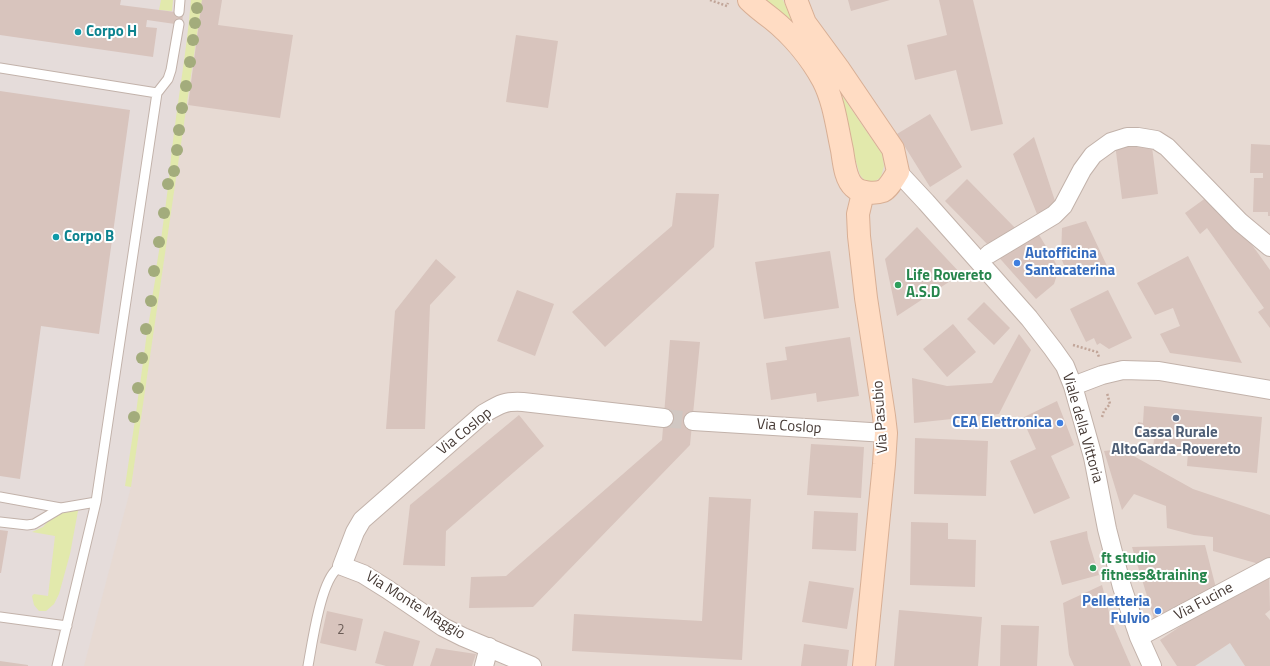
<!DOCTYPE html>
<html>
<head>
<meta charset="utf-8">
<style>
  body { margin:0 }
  canvas { display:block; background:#f3eae5 }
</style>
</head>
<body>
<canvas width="1270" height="666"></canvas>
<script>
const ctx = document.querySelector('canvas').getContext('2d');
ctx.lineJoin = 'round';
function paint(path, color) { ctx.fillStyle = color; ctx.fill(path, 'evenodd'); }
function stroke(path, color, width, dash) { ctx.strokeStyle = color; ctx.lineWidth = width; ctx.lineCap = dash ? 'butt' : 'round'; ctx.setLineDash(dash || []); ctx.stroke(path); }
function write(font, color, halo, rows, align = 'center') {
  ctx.font = font + ' "Titillium Web",sans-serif'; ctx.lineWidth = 4; ctx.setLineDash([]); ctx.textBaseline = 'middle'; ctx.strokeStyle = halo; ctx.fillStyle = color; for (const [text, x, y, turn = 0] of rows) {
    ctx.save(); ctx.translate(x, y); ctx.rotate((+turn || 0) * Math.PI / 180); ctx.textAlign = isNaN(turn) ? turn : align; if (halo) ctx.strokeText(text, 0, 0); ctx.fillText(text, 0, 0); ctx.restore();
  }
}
paint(new Path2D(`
  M0 0H1270V666H0Z`), '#e7dad3');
paint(new Path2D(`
  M0 0H202L131 487 84 666H0Z`), '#e5dcda');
paint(new Path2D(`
  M161 0H173L172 11 159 10Z
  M191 0H202L131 487 125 486 135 420 130 419 131 413H136L139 390H135L136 385H140L143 362 139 361V355H144L147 332H144V327H148L152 303 148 302V297L152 298 156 275 151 274 152 268 156 269 160 245 156 244 157 240H161L164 217 160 216 161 210H165L168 187H165V182H169V179C174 119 186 60 191 0Z
  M764 0H783L800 37Z
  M832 81 882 154 884 166 881 177 874 182H866L860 175Z
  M68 502H70L78 508V511L70 554 59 594 54 604 46 611H39L34 605 32 596 34 594 48 596 55 536 32 532 43 527 64 504Z`), '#e2e9ac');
paint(new Path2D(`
  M1230 643 1245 666H1195Z`), '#e0dcda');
paint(new Path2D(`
  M0 0H121L120 5 183 13 182 25 147 20 146 27 157 28 153 57 0 35Z
  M202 0H222L218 25 293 35 280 118 188 105Z
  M848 0H890L851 11Z
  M939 0H973L1003 124 971 131 956 70 915 80 907 45 947 35Z
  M516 35 558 41 548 108 506 102Z
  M0 91 130 110 99 334 41 326 20 479 0 476Z
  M930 114 962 167 930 187 897 134Z
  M1034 137 1057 207 1039 219 1013 154Z
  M1151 139 1158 194 1122 199 1115 144Z
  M1251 144 1270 145V216H1268V212H1253L1254 178H1263V173H1250Z
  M967 179 1020 233 993 250 945 201Z
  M1214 192 1270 270V328L1258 312 1264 308 1207 228 1200 234 1185 213Z
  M676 193 719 194 714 247 605 347 572 312 672 226Z
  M1086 221 1107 266 1068 274 1061 258 1062 228Z
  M917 227 961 274 897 316 885 259Z
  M1035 228 1054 260 1057 266V275L1054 284 1036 299 995 253Z
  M830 251 839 308 764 319 755 262Z
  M1188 256 1242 363 1170 353 1160 334 1180 326 1173 308 1155 315 1137 283Z
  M436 259 456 277 430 305 425 429H386L395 311Z
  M517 290 554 304 535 356 497 341Z
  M1108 290 1132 338 1109 349 1100 343 1097 345 1094 338 1086 342 1070 309Z
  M984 302 1010 328 994 345 967 319Z
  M953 324 976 352 947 377 923 349Z
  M1019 334 1031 350 999 414 914 423 912 378 947 386 992 383Z
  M850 337 859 396 817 402 816 393 771 400 766 363 787 360 785 347Z
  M670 340 700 342 690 445 533 607 469 608 471 577 506 576 662 440Z
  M1057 401 1074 445 1051 456 1070 498 1034 514 1010 461 1036 449 1022 418Z
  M1144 406 1262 417 1257 473 1187 466 1188 452 1153 449 1154 439 1136 438 1138 422 1143 423Z
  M519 415 544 446 446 531 445 566 403 565 410 505Z
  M915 438 988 441 986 496 914 494Z
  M811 444 864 447 861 498 807 495Z
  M1121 449 1193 489 1270 515V567L1213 551V537L1194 535 1167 528 1166 506 1134 494 1122 510 1104 451Z
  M709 497 751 499 742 660 572 651 574 614 702 621Z
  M814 511 858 513 856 551 812 549Z
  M911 522 948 523V539L976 540 975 587 910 585Z
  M0 530 8 531 1 573H0Z
  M1087 531 1088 539 1099 575 1062 585 1050 541Z
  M1205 545 1216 588 1155 622 1132 547Z
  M1269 567 1270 610 1265 614 1270 620V666H1245L1230 643 1195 666H1177L1160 640Z
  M809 581 854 588 847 629 802 622Z
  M1102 585 1111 620 1131 666H1074L1069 655 1063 603Z
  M899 610 982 617 978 666H894Z
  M327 611 363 619 356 651 320 643Z
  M1001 625 1039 626 1037 666H1000Z
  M384 631 420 641 413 666H386L375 663Z
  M804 644 849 650 847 666H801Z
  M436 648 476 654 472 666H430Z
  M0 661 28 665V666H0Z`), '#d8c4bd');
stroke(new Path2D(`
  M664 418 693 421`), '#d0c7c2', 18, [18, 9]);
const lane = new Path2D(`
  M179 12 180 0
  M0 68 157 93
  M0 497 61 508 96 502
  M0 522 27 525 34 524 61 508
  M0 617 67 626
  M57 666 96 502 157 93 168 79 171 70 179 24
  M308 666C312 644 320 587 335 571 336 569 340 567 342 566`);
const street = new Path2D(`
  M898 172 926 202 1029 318 1053 349 1065 366 1073 386 1093 457 1107 529 1122 587 1139 637 1152 666
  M989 254 1054 215 1063 206 1082 170 1093 155 1111 142 1127 137H1138L1156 140 1167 147 1240 222 1270 247
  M1073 386 1102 375 1123 370 1159 371 1270 390
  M693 421 886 433
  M1139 637 1270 567
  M484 666 489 647
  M532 666 463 637 443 627 387 589 363 574 342 566 355 532 362 520 483 414C500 404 504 401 523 402L664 418`);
const secondary = new Path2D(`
  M749 0C756 7 764 13 772 19 792 35 811 58 823 80 834 101 837 127 842 150 844 162 845 179 854 187 860 193 875 194 883 191 889 188 894 178 898 172L893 149 838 68 805 23 796 0
  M863 193 858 214 859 236 866 298 884 416 886 433 884 464 864 666`);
stroke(lane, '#c2b2aa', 11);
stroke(street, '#c2b2aa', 20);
stroke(secondary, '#d8af95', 24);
stroke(new Path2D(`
  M710 0 727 6 728 3
  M1073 345 1097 352 1099 357
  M1102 417 1104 411 1110 404 1107 393`), '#c1a598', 2.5, [2, 2]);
stroke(lane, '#fff', 9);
stroke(street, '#fff', 18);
stroke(secondary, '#ffdcc3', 22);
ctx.fillStyle = '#a3ac7c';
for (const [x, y] of [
  [197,8],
  [195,23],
  [193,40],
  [190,62],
  [186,86],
  [182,108],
  [179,130],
  [177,150],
  [174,171],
  [168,184],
  [164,213],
  [159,242],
  [154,271],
  [151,301],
  [146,329],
  [142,358],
  [138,388],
  [134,417]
]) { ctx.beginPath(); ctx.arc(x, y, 6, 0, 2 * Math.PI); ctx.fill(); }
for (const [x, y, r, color] of [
  [78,32,4,"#0f9aa8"],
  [56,237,4,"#0f9aa8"],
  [1017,263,4,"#3f7fe0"],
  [898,285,4,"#2e9e5b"],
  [1176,418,4,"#5c6f8a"],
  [1060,423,4,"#3f7fe0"],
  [1093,568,4,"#2e9e5b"],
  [1158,611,4,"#3f7fe0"]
]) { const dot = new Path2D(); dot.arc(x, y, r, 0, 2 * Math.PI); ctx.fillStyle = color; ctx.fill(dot); stroke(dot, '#fff', 1.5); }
write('13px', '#6a5c56', null, [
  ["2",341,631]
]);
write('bold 15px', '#0d838f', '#fff', [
  ["Corpo H",86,32],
  ["Corpo B",64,237]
], 'left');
write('bold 15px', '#366cbe', '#fff', [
  ["Autofficina",1025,254,"left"],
  ["Santacaterina",1025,271,"left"],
  ["CEA Elettronica",1052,423],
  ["Pelletteria",1150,602],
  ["Fulvio",1150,619]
], 'right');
write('bold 15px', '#27864d', '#fff', [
  ["Life Rovereto",906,276],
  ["A.S.D",906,293],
  ["ft studio",1101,559],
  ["fitness&training",1101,576]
], 'left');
write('15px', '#453934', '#fff', [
  ["Via Pasubio",881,417,-94],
  ["Via Coslop",789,427,4],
  ["Viale della Vittoria",1082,428,74],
  ["Via Coslop",465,432,-39],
  ["Via Fucine",1204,602,-28],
  ["Via Monte Maggio",415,606,32]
]);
write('bold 15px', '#4e5e75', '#fff', [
  ["Cassa Rurale",1176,433],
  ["AltoGarda-Rovereto",1176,450]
]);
</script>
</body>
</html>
